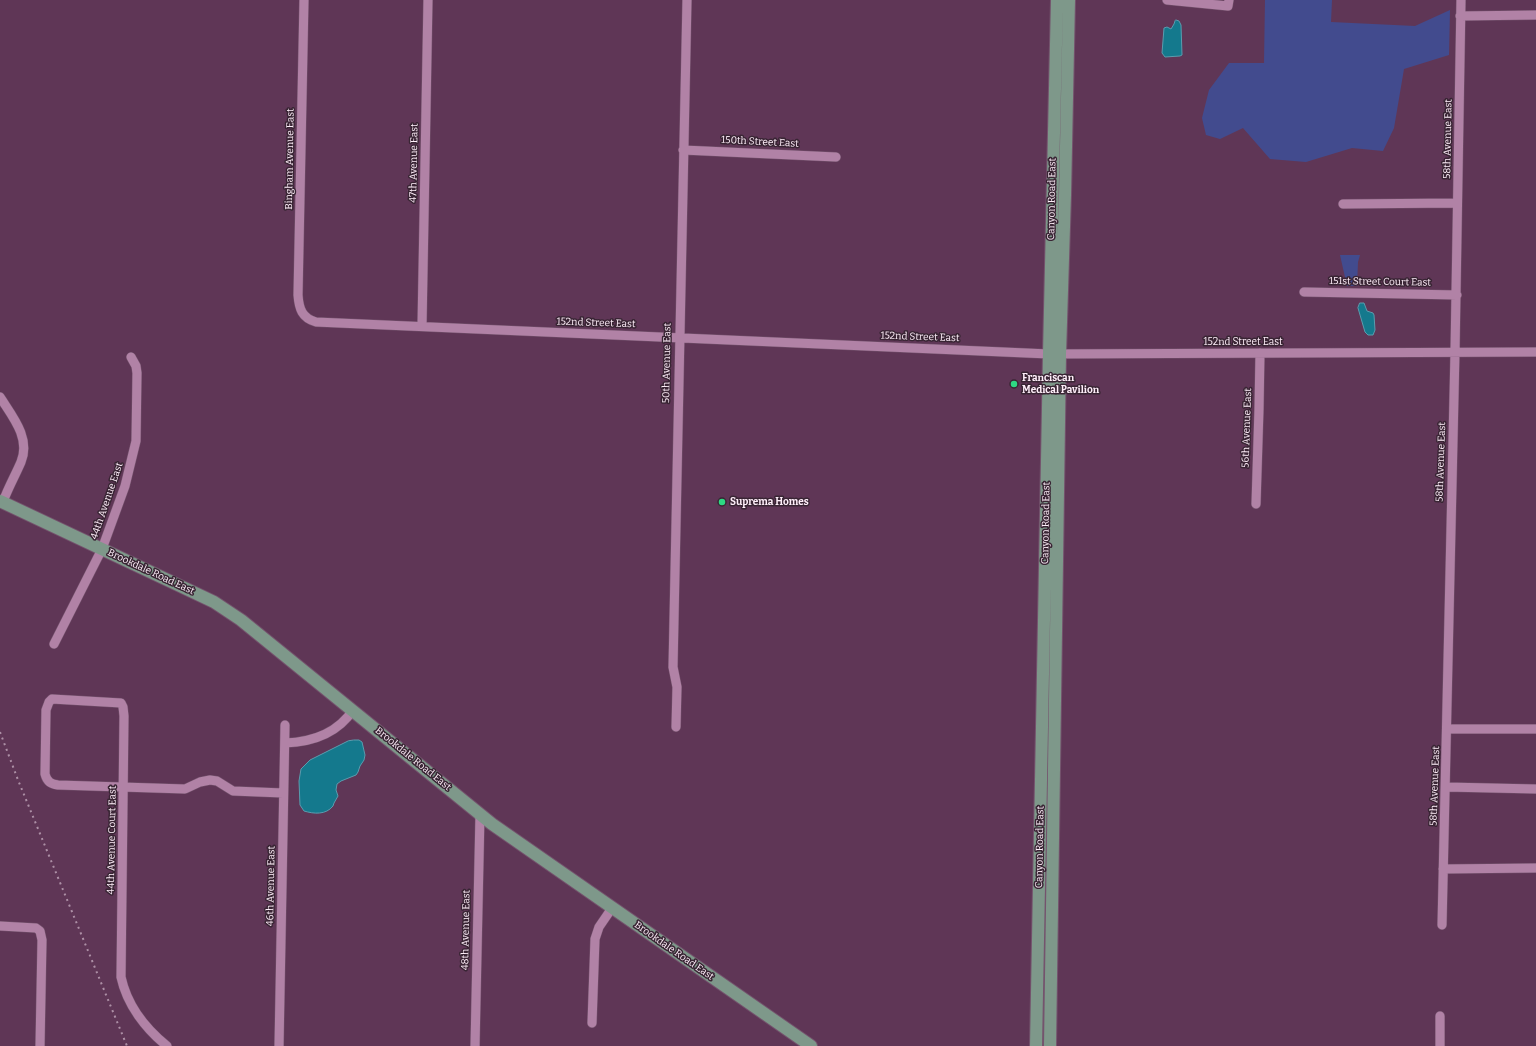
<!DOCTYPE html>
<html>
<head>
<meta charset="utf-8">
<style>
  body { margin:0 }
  canvas { display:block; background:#5f3656 }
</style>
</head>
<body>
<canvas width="1536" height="1046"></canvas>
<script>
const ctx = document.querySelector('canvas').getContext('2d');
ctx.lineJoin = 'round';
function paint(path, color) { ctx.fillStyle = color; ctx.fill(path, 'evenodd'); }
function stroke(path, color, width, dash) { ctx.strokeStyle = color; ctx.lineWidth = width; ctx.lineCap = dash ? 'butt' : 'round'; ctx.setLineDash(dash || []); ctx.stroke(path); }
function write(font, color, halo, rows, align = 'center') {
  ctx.font = font + ' Bitter,serif'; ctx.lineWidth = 3; ctx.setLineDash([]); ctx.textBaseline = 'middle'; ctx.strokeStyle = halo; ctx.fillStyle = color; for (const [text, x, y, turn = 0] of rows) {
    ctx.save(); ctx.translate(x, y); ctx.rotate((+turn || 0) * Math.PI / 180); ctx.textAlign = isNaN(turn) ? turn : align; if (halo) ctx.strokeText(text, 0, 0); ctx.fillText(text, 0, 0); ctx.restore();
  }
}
paint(new Path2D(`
  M1265 0H1332L1331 22 1415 26 1450 10 1449 55 1404 69 1394 128 1383 151 1352 148 1306 162 1270 159 1243 128 1220 139 1206 135 1202 118 1209 90 1229 63H1264Z
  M1340 255H1360L1358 262 1357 286H1347Z`), '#424b8e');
const water = new Path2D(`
  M1176 20 1179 21 1181 25 1182 55 1180 56 1165 57 1162 53 1164 28 1167 27 1171 29 1174 24 1175 21Z
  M1360 303H1364L1367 311 1373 313 1374 315 1375 330 1373 335H1368L1365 332 1358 308Z
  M354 740H359L362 742 365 755 364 760 360 766 358 772 356 775 341 781 337 784 336 790 338 796 334 803 333 806C326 815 314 814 304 811L300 805 299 781 301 769 310 760 348 741Z`);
paint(water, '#14798d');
stroke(water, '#5a9cae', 1);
const minor = new Path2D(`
  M304 0 298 295C299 309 302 318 316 322L1049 354 1536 352
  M1167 0 1228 6 1229 0
  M1460 16 1536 15
  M683 150 836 157
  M1343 204 1457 203
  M1304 292 1457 295
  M422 326 428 0
  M0 397C12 416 31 438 21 462 15 476 8 488 3 502
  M1256 504 1259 409 1260 353
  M54 644 102 549 125 486 136 441 137 373 136 366 131 357
  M676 727 677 687 673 667 687 0
  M1447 729H1536
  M285 743C312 742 337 734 353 710
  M1446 787 1536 789
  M1443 869 1536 868
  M1442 925 1455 352 1461 0
  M0 926 36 928 40 931 42 940 40 1046
  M1440 1016V1046
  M592 1023 595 939 599 927 612 908
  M167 1046C146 1029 127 1005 121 977L124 716 123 707 121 703 52 699 49 702 46 710 45 774C47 782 51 784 58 785L185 789 200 782 210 780 217 781 233 791 283 793
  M279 1046 285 725
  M475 1046 480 814`);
const major = new Path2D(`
  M0 501 176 584 214 602 241 620 492 824 811 1046
  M1036 1046 1049 354 1057 0
  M1050 1046 1060 354 1065 195 1069 0`);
stroke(minor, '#74536d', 10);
stroke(major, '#74536d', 14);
stroke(minor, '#b182a6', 9);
stroke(major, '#7e988a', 12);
stroke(new Path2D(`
  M0 732 18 780 127 1046`), '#ad90a6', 2, [2, 4]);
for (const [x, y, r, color] of [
  [1014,384,4,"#2ed883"],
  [722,502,4,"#2ed883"]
]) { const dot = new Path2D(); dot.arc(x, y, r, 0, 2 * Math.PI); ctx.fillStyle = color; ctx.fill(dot); stroke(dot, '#392534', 1.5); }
write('10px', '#ffeffa', '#392534', [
  ["58th Avenue East",1448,139,-89],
  ["150th Street East",760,142,3],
  ["Bingham Avenue East",290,159,-89],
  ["47th Avenue East",414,163,-89],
  ["Canyon Road East",1052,199,-89],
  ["151st Street Court East",1380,282,1],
  ["152nd Street East",596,323,2],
  ["152nd Street East",920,337,2],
  ["152nd Street East",1243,342],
  ["50th Avenue East",667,363,-89],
  ["56th Avenue East",1247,428,-88],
  ["58th Avenue East",1441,462,-88],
  ["44th Avenue East",107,501,-71],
  ["Canyon Road East",1046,523,-89],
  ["Brookdale Road East",151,572,25],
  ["Brookdale Road East",413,759,39],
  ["58th Avenue East",1435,786,-88],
  ["44th Avenue Court East",112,840,-89],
  ["Canyon Road East",1040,847,-89],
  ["46th Avenue East",271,886,-89],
  ["48th Avenue East",466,930,-89],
  ["Brookdale Road East",674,951,35]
]);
write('bold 10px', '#ffeffa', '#392534', [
  ["Franciscan",1022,378],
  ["Medical Pavilion",1022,390],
  ["Suprema Homes",730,502]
], 'left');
</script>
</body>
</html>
